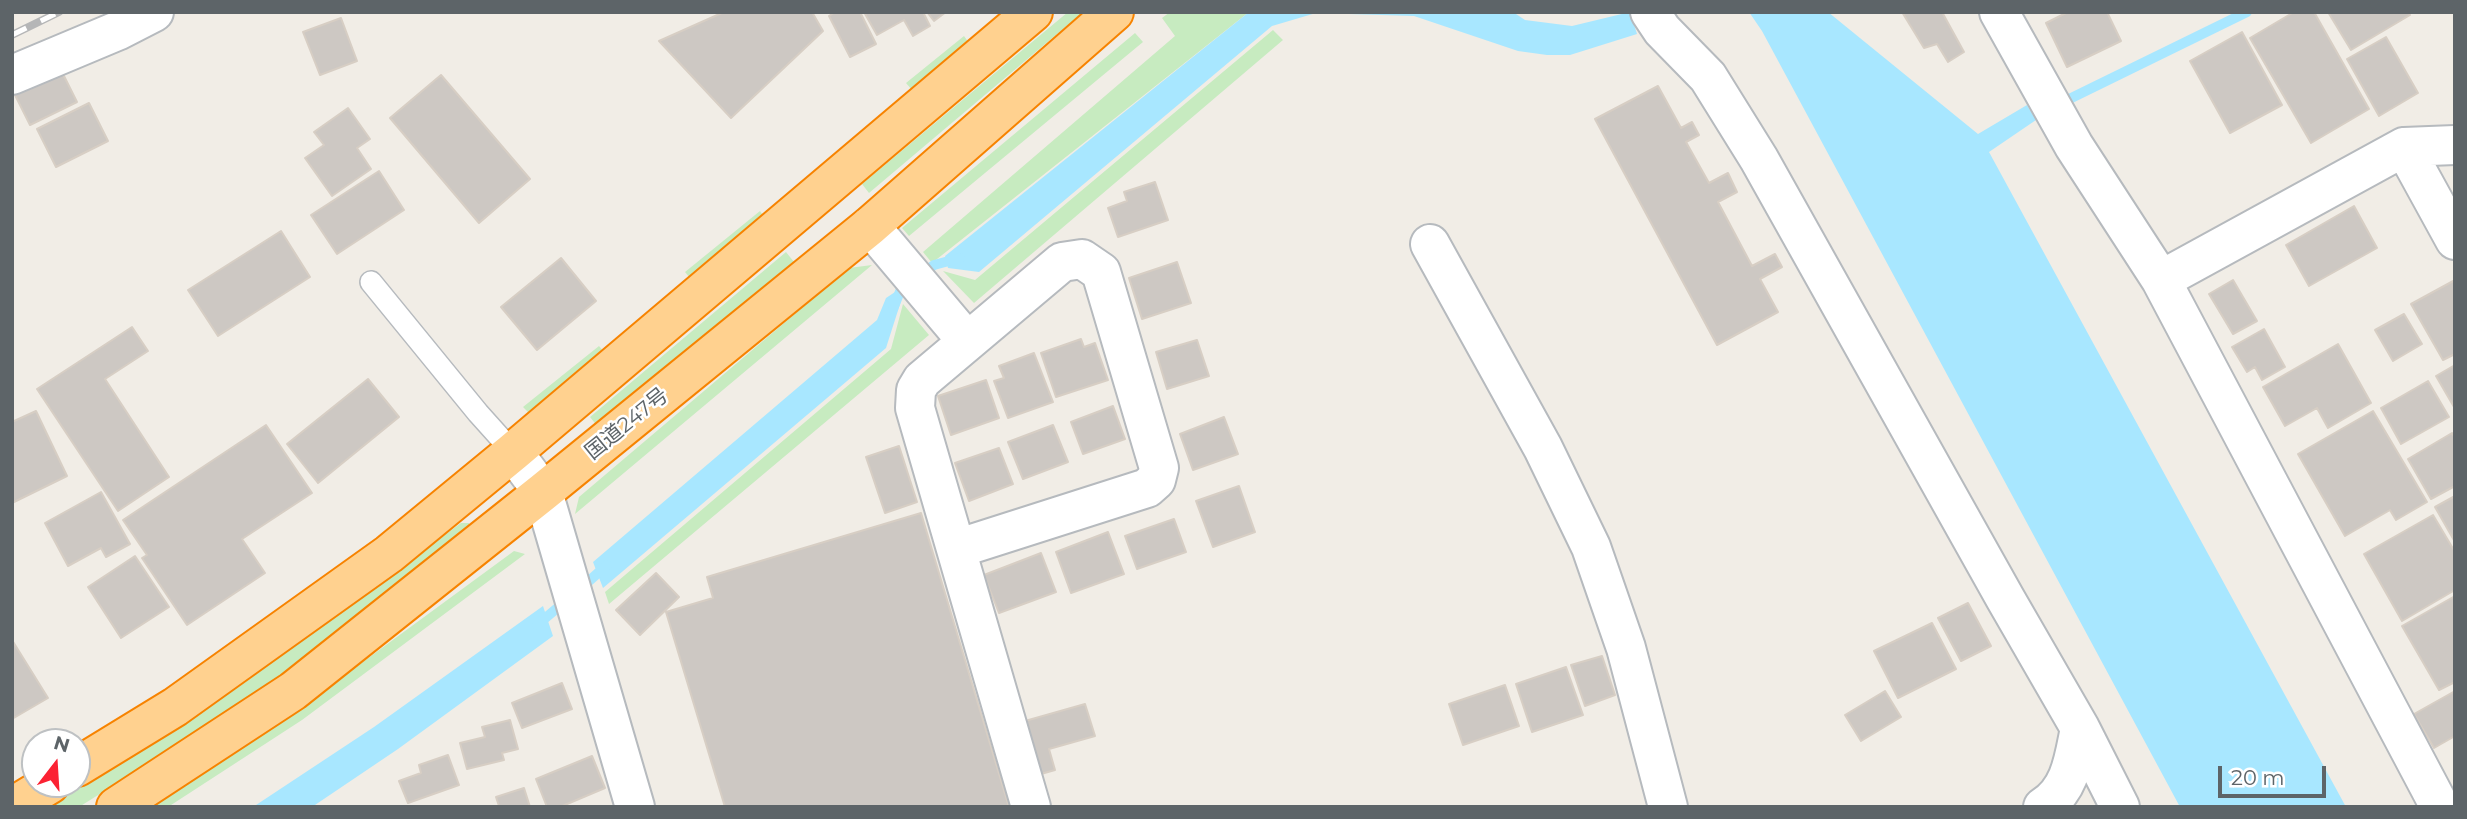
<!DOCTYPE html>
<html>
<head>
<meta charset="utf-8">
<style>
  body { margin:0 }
  #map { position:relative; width:2467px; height:819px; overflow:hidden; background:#f1ede6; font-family:Montserrat,sans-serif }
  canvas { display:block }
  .frame { position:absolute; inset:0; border:14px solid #5d6468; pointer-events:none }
  .north { position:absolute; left:21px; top:728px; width:70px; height:70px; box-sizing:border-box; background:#fff; border:2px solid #bec1c3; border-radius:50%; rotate:17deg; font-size:19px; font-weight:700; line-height:28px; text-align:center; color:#5d6468 }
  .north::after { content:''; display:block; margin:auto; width:24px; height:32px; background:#fb2233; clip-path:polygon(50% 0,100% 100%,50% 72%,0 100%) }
  .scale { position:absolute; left:2218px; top:766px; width:108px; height:32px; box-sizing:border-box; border:4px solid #5d6468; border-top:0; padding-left:9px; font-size:21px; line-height:24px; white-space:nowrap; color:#5d6468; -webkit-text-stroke:5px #fff; paint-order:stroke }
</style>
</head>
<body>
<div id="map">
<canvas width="2467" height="819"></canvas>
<div class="frame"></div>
<div class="north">N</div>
<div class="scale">20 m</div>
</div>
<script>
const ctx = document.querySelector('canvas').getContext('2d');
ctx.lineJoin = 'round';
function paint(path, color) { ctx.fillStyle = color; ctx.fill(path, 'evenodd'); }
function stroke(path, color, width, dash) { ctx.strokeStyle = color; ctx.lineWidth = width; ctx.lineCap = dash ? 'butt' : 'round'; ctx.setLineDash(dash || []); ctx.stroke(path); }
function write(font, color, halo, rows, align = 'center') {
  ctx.font = font + ' Montserrat,"Noto Sans JP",sans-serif'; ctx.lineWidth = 5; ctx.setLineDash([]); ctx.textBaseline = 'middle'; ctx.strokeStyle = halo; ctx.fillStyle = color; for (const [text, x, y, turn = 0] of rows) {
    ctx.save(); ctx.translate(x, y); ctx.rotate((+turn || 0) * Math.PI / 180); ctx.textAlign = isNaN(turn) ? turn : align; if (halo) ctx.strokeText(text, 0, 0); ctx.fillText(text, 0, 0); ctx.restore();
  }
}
paint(new Path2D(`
  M1068 12H1083L869 193 862 184Z
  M1170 12H1249L932 263 923 252 1175 36 1162 18Z
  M1273 30 1283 40 974 303 943 271 975 280Z
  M1135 33 1143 42 909 236 902 228Z
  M964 36 969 43 912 90 906 83Z
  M760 211 765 218 690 278 685 272Z
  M786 252 794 262 598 427 590 417Z
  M872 265 575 514 579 497 849 268Z
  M903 304 929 335 609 604 605 592 891 349Z
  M599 346 604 352 529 413 523 407Z
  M461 523H469L470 534 253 698 79 807H47L240 686Z
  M514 551 525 554 302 720 168 807H149L292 714Z`), '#c7ebc0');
paint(new Path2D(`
  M1249 12H1513L1525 20 1572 26 1630 12 1637 34 1570 55H1547L1518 51 1414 16 1316 13 1272 26 979 272 948 268 945 256Z
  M1749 12H1828L1978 134 2027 105 2036 120 1989 152 2346 807H2180L1762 31Z
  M895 292 901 301 886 348 603 588 593 562 877 320 886 298Z
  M543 606 553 636 398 749 312 807H253L374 727Z`), '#a8e7ff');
stroke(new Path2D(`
  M2057 105 2247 12
  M893 309 901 289 934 265 960 258
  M580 589 607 565
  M537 625 568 599`), '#a8e7ff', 10);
const building = new Path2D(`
  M724 12H812L823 31 731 118 659 41Z
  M835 12H860L876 44 850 57 829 16Z
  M864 12H923L930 26 913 36 904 20 877 35Z
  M927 12H946L934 21Z
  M1902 12H1942L1964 52 1948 62 1937 44 1924 48Z
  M2068 12H2107L2121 41 2067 67 2046 23Z
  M2294 12H2314L2369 109 2311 143 2250 38Z
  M2328 12H2408L2410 15 2351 50Z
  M341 18 357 61 320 75 303 32Z
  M2242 32 2282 105 2230 133 2190 61Z
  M2386 37 2418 93 2379 116 2347 59Z
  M62 72 77 102 30 125 15 95Z
  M441 75 530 179 479 223 390 118Z
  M1658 86 1681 128 1692 122 1699 135 1686 142 1709 183 1728 173 1737 192 1718 202 1752 266 1775 254 1782 267 1760 279 1778 312 1717 345 1595 119Z
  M89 103 108 141 56 167 37 129Z
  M348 108 370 139 357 148 371 169 332 196 305 158 324 145 314 132Z
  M379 171 404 210 337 254 311 215Z
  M1155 182 1168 220 1118 237 1108 208 1127 201 1124 192Z
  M2354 206 2377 248 2309 286 2286 245Z
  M281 231 310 277 218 336 188 290Z
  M561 258 596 301 537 350 501 307Z
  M1177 262 1191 303 1142 319 1129 278Z
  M2233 280 2257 321 2233 334 2209 294Z
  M2455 280V354L2443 360 2411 304Z
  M2404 314 2422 344 2393 361 2375 330Z
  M132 327 148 351 105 379 169 477 118 511 37 389Z
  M2264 329 2285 367 2262 380 2255 367 2247 372 2232 347Z
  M1081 339 1084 347 1095 343 1108 380 1056 397 1041 353Z
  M1197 340 1209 376 1167 389 1156 352Z
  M2338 344 2371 403 2328 428 2317 408 2285 426 2263 387Z
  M1034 353 1053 402 1008 418 994 381 1004 378 999 366Z
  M2455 365V407H2454L2436 376Z
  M368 379 399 417 318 483 287 444Z
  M986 380 999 418 951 435 938 396Z
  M2428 381 2449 417 2401 444 2381 408Z
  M1113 406 1125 439 1083 454 1071 422Z
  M36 411 67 476 12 503V422Z
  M2373 411 2427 502 2396 520 2390 510 2345 536 2298 454Z
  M1224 417 1238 454 1193 470 1180 434Z
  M266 425 312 493 242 539 265 573 187 625 142 558 147 555 123 520Z
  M1053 425 1068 462 1023 479 1008 442Z
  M2452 433 2455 438V486L2431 499 2408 459Z
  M899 446 917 502 885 513 866 457Z
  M999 448 1013 484 969 501 955 463Z
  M1239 486 1255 532 1213 547 1196 501Z
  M101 492 130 544 106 557 101 548 68 566 45 523Z
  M2455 496V542L2435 507Z
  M921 513 1009 807H725L666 612 713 598 707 577Z
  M2433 515 2455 552V590L2402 621 2364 554Z
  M1174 519 1186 552 1137 569 1125 536Z
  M1108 532 1124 574 1071 593 1056 552Z
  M1041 553 1056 592 999 613 984 575Z
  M135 556 169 607 121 638 88 587Z
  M656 573 679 597 640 635 616 610Z
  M2455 596V682L2439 690 2402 626Z
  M1968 603 1991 646 1961 661 1938 618Z
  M1932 623 1956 669 1898 698 1874 651Z
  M12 640 48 698 12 719Z
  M1602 656 1615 695 1585 706 1571 665Z
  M1566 667 1583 715 1532 732 1516 684Z
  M562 683 572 709 522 728 512 703Z
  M1505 685 1519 726 1463 745 1449 704Z
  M1885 691 1901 717 1861 741 1845 715Z
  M2455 691V736L2434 748 2414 714Z
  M1085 704 1095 736 1049 749 1055 770 1034 776 1018 723Z
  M510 720 518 749 502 753 504 760 467 769 460 743 485 737 482 727Z
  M448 755 459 785 408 803 399 781 421 773 419 765Z
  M592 756 605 788 560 807H547L536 779Z
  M524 788 530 807H497L499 806 496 797Z`);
paint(building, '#cdc8c3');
stroke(building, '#d7cec4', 2);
const lane = new Path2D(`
  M371 282 478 413 513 452`);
const street = new Path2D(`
  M1650 12 1662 30 1708 77 1759 159 2005 598 2080 728 2120 807
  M1999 12 2074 146 2161 280 2440 807
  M12 75 117 31 154 12
  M2404 147 2455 240
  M870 226 967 341
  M1430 244 1543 448 1591 547 1626 648 1668 807
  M2161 280 2404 147 2455 145
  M513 452 543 492 635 807
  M956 549 1147 488 1156 480 1159 468 1101 272 1082 259 1062 262 922 380 916 390 915 408 1031 807
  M2043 807C2071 790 2074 757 2080 728`);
const highway = new Path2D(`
  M77 767 175 707 389 554 513 452 1033 12
  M12 807 50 784
  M116 807 293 691 543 492 870 226 1114 12`);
stroke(lane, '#b6babe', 24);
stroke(street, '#b6babe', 42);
stroke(highway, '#f78300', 42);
stroke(lane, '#fff', 21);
stroke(street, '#fff', 38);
stroke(highway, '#ffd18f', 38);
const rail = new Path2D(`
  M12 35 59 12`);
stroke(rail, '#b5b6b7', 8);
stroke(rail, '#fff', 5, [16]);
write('21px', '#5d6468', '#fff', [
  ["国道247号",627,424,-39]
]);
</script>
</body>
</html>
